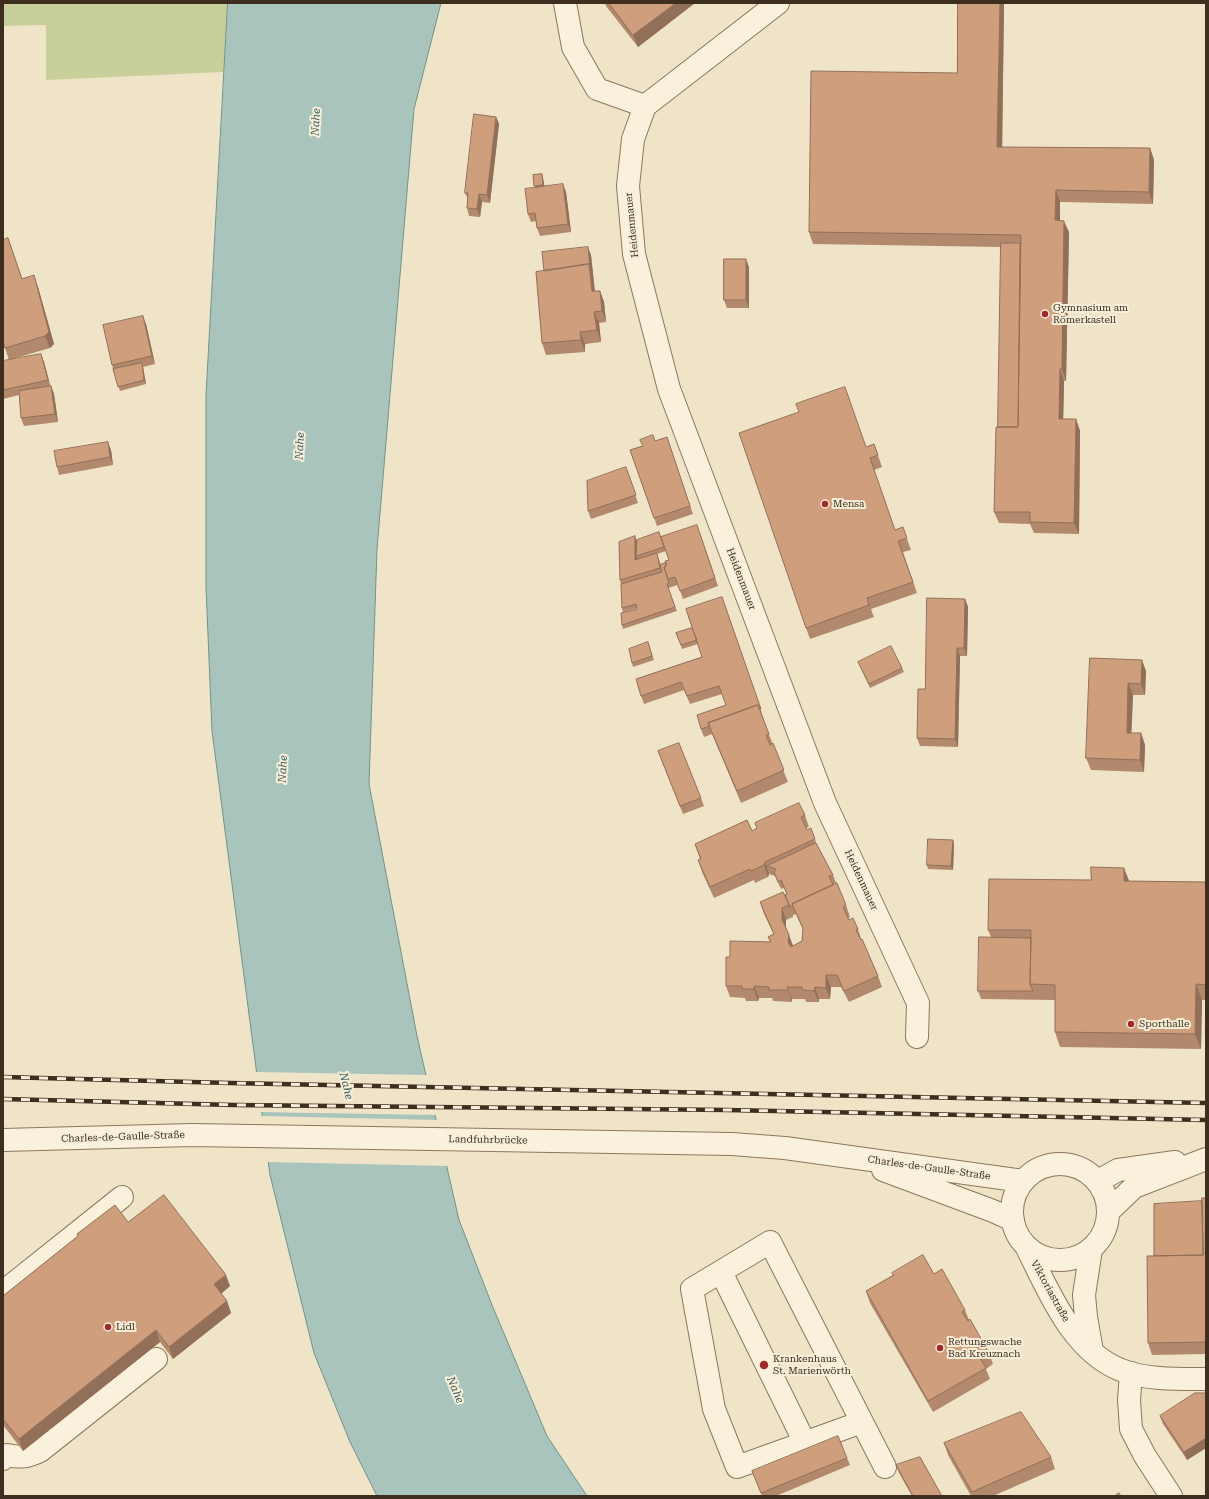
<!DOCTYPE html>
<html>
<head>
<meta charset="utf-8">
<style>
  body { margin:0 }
  #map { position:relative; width:1209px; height:1499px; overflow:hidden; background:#f0e4c8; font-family:"Roboto Serif",serif }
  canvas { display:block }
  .frame { position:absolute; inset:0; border:4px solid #3d2e20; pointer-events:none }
</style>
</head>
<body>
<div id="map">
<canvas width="1209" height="1499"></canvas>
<div class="frame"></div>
</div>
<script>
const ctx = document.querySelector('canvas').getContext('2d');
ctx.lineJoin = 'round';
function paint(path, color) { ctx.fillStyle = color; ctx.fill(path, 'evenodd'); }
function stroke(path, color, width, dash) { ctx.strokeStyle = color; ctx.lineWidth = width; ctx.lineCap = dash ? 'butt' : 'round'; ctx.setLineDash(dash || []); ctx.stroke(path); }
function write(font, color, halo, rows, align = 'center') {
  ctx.font = font + ' "Roboto Serif",serif'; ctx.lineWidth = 4; ctx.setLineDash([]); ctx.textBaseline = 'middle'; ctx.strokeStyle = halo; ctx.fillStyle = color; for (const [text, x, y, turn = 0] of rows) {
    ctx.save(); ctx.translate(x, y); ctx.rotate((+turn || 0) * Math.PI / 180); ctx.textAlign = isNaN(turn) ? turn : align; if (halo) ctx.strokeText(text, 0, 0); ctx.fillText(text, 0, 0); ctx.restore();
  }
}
paint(new Path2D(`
  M3 3H228L224 72 46 80V25L3 26Z`), '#c9cf9b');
const water = new Path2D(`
  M228 3H441L414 109 377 549 369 784 417 1036 459 1220 492 1305 547 1436 587 1496H377L350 1442 314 1353 270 1175 212 731 206 587V395Z`);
paint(water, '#a9c4bc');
stroke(water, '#6f938a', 1);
paint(new Path2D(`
  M254 1072 428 1075 437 1115 259 1112Z
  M260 1116 438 1120 449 1166 266 1162Z`), '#f0e4c8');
const minor = new Path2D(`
  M565 3 573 47 597 89 645 106
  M778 3 645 106 633 139 628 186 634 254 669 389 825 803 918 1003 917 1037
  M3 1140 192 1135 732 1144 785 1148 1023 1181
  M1012 1212a48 48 0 1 1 96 0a48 48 0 1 1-96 0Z
  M883 1170 993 1211 1013 1220
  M1098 1181 1118 1170 1175 1162
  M1109 1211 1134 1187 1206 1159
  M1026 1246C1048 1290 1072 1351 1121 1370 1145 1380 1180 1379 1206 1379
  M1091 1249 1084 1295 1086 1317 1092 1351
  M721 1272 805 1443
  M3 1292 122 1197
  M1131 1373 1129 1400 1131 1429 1145 1456 1171 1496
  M862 1422 737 1467 714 1409 692 1289 770 1242 885 1467
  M3 1459 7 1455C20 1458 28 1457 40 1451L156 1359`);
stroke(minor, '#8d765c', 24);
stroke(minor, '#faf1dc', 22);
const rail = new Path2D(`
  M3 1077 230 1083 1206 1103
  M3 1099 234 1105 727 1110 1206 1120`);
stroke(rail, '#3d2e20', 4.5);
stroke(rail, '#f7eed8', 3, [9]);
paint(new Path2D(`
  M605 3H695L638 47 606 6Z
  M958 3H1004L1002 147 1150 148 1154 160 1153 204 1060 202V221L1069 232 1066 381H1064L1063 419H1076L1080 431 1079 534 1034 533 1030 524 999 523 994 512 998 427 1001 247 813 244 809 232 957 73Z
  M496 117 499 124 490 203 482 202 480 217 469 216 467 208 468 199 465 193Z
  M542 174 543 178 544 186 566 192 571 232 540 236 537 228 536 221 531 222 528 214 535 187 533 175Z
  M8 238 22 279 38 287 54 344 50 348 9 360 5 348Z
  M591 255 595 291H600L604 302 606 322 599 323 601 342 585 344V352L546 355 542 343 544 271Z
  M749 267V308H727L724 300Z
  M146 324 155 364 143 367 146 384 120 391 112 365Z
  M3 361 44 362 50 386H51L54 394 58 422 24 426 21 418 19 395 3 399Z
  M667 437 693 514 657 526 630 450Z
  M874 444 882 467 874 470 895 530 907 539 911 550 903 552 917 593 871 609 874 617 810 639 806 628 866 447Z
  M111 450 113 465 59 475 57 467Z
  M626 467 638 503 591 519 588 511Z
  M697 525 718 586 683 599 678 585 668 588 677 611 623 629 622 625 637 609V608L623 612 622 608 621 584 620 580 637 540 661 537ZM666 551 669 560 666 563 661 565 657 554Z
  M722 597 763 717H762L788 782 741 803 712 734 704 737 701 729 726 705 722 694 690 704 684 690 644 704 641 696 702 657 698 644 682 649 676 633 692 628Z
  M965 599 968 607 967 656H960L958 747 920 746 917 738 925 689Z
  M648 642 654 660 633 667 632 663Z
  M1090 658 1146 671 1145 695H1133L1131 733H1141L1145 745 1144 772 1091 770 1086 758Z
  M858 662 902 668 904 672 870 688Z
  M661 759 701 798 704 806 683 814Z
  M805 815 809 827 806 828 807 830 815 839 816 843 833 875 836 883 833 884 846 905 850 917 848 918 849 920 858 929 861 939 878 976 882 987 849 1002 841 987H831L830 999H819V1002H806L805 999H792V1002L773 1001 772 998H759L758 1001H746L745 998 730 997 726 986 730 957 770 942 768 937 774 935 764 914 760 902 787 894 784 888 781 889 775 876 769 874 768 877 755 883 754 880 714 898 702 872 698 860 700 859 695 844 752 831ZM796 914 803 930 802 941 793 946 786 928V920L793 917V915Z
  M953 840 954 845 953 870 928 869 927 865Z
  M1129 881 1206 882V1000H1202L1201 1049 1060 1047 1055 1032V1000L981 999 978 991 991 937 988 930Z
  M1206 1198V1354L1152 1355 1148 1343 1154 1256Z
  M128 1222 230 1286 221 1294 227 1301 231 1313 173 1359 160 1342 23 1451 3 1425V1296L78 1236 77 1234Z
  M892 1273 934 1274 965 1310 969 1320 989 1353 993 1364 986 1369 990 1379 933 1412 870 1303 866 1291 893 1275Z
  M1206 1393V1448L1187 1460 1163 1424 1160 1416Z
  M944 1443 1051 1457 1055 1469 993 1496H971L948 1455Z
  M847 1458 850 1465 776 1496H762L752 1471Z
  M896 1465 942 1496H912L899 1473Z`), '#b2896c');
paint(new Path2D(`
  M676 3H695L638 47 633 35Z
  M1000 3H1004L1002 158 997 147Z
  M496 117 499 124 490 203 487 195Z
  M1150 148 1154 160 1153 204 1149 192Z
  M542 174 543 178 545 189 543 185Z
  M563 184 566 192 571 232 568 224Z
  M1056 190 1060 202V232L1055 220Z
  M479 194 482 202 480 217 477 209Z
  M1064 221 1069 232 1066 381 1062 369Z
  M588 247 591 255 596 303 592 291Z
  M746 259 749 267V308L746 300Z
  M34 275 38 287 54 344 50 348 45 336Z
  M600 291 604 302 606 322 602 311Z
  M594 312 599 323 601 342 597 330Z
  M143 316 146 324 155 364 152 356Z
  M580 332 585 344V352L581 340Z
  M41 354 44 362 51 388 48 380Z
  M142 363 143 367 146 384 144 380Z
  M1060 369 1064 381 1063 431 1059 419Z
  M51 386 54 394 58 422 55 414Z
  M1076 419 1080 431 1079 534 1074 523Z
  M108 442 111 450 113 465 110 457Z
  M635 536 638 544 636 556 638 560H635Z
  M965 599 968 607 967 656 964 648Z
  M957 648 960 656 958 747 955 739Z
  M1142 660 1146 671 1145 695 1141 684Z
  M1128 683 1133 695 1131 744 1127 733Z
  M1141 733 1145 745 1144 772 1140 760Z
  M953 840 954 845 953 870 951 866Z
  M765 862 769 874 768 877 764 865Z
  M1124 868 1130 883 1124 881Z
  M782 908 786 920V931L782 919Z
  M789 935 793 946V954L788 942Z
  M826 975 831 987 830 999 826 988Z
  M1196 984 1202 1000 1201 1049 1195 1034Z
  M754 986 759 998 758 1001 754 989Z
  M787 987 792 999V1002Z
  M815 987 819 999V1002L814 991Z
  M226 1275 230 1286 218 1296 214 1284Z
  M227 1301 231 1313 173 1359 169 1347Z
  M156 1330 160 1342 23 1451 19 1439Z
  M1206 1438V1448L1187 1460 1184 1452Z`), '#916f58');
const building = new Path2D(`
  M609 3H676L633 35Z
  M958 3H1000L997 147 1150 148 1149 192 1056 190 1055 220 1064 221 1062 369H1060L1059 419H1076L1074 523 1030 522V512H994L996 427H1018L1021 235 809 232 811 71 957 73Z
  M474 114 496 117 487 195 479 194 477 209 467 208 468 193H465Z
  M542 174 543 185 534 186 533 175Z
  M563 184 568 224 537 228 535 213 528 214 525 189Z
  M8 238 22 279 34 275 49 332 45 336 5 348 3 342V240Z
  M1001 243H1020L1018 427H998Z
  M588 247 590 267 589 264 544 271 542 252Z
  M724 259H746V300H724Z
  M589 264 592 291H600L602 311 594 312 597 330 580 332 581 340 542 343 536 272Z
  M143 316 152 356 112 365 103 325Z
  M41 354 48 380 3 390V361Z
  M142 363 144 380 118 387 113 369Z
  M51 386 55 414 21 418 19 391Z
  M845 387 866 447 874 444 878 455 870 458 895 530 903 527 907 538 898 541 913 582 867 598 869 605 806 628 739 433 799 412 796 404Z
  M653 435 655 441 667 437 690 506 654 518 630 450 643 446 640 440Z
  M108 442 110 457 57 467 54 451Z
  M626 467 636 495 588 511 587 481Z
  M697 525 715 578 680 591 675 577 668 579 664 567 666 566 665 561 669 560 661 537Z
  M659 532 664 547 636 556 637 540Z
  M635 536V560L657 553 660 568 620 580 619 542Z
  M666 563V566L664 567 669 583 667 584 675 607 622 625 621 613 637 609 636 604 622 608 621 584 662 572 660 565Z
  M722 597 761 709H759L758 705 708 723 710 726 701 729 697 715 726 705 719 686 687 696 681 682 641 696 636 679 702 657 686 609Z
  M927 598 965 599 964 648H957L955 739 917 738 918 689H925Z
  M692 628 697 640 681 645 676 633Z
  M648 642 652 656 632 663 629 649Z
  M891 646 902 668 869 684 858 662Z
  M1090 658 1142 660 1141 684 1128 683 1127 733H1141L1140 760 1086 758Z
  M758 705 769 734 766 735 770 745 773 743 784 770 737 791 708 723Z
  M679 743 701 798 680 806 658 751Z
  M799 803 805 815 801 817 807 830 811 828 815 839 765 862 764 865 751 871 750 869 710 887 698 860 701 859 695 844 747 820 752 831 757 828 755 823Z
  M928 839 953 840 951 866 927 865Z
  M816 843 833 875 829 876 833 885 792 904 793 906 790 907 785 895 787 894 781 880 778 882 774 872 776 869 767 866Z
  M1091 867 1124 868V881L1206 882V985L1196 984 1195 1034 1055 1032V985L1030 984 1031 930H988L989 879 1091 880Z
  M837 883 846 905 843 907 849 920 853 918 858 929 856 930 861 940 862 939 878 976 844 991 837 975H826V988L815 987 814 991 802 990V987H787L788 990H769V987L754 986V989H742V986H726V957H730V941L771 942 768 937 774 934 760 902 783 892 789 905 782 908V919L789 935 788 942 791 947 802 941 803 928 792 904Z
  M979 937 1031 938 1030 984 1033 991H978Z
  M164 1195 226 1275 214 1284 227 1301 169 1347 156 1330 19 1439 3 1419V1296L78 1236 77 1234 115 1205 128 1222Z
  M1202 1198H1206V1342L1148 1343 1147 1256 1203 1255Z
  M1202 1201 1203 1255 1154 1256V1204Z
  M923 1255 934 1274 942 1269 965 1310 962 1312 968 1321 970 1319 989 1353 980 1358 986 1368 928 1401 866 1291 894 1275 892 1273Z
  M1195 1393H1206V1438L1184 1452 1160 1416Z
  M1021 1412 1051 1457 972 1492 944 1443Z
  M838 1436 847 1458 761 1493 752 1471Z
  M920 1457 942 1496H913L896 1465Z
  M1119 1493 1121 1496H1115Z`);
paint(building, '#cf9f7d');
stroke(building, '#916f58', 1);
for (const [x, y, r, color] of [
  [1045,314,4,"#9e2a2b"],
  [825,504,4,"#9e2a2b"],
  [1131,1024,4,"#9e2a2b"],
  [108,1327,4,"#9e2a2b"],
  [940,1348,4,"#9e2a2b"],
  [764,1365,5,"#9e2a2b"]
]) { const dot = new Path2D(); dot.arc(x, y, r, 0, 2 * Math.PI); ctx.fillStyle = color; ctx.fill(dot); stroke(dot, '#f7eed8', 1.5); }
write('10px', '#3d2e20', '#f7eed8', [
  ["Heidenmauer",632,225,-96],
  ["Heidenmauer",741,579,69],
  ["Heidenmauer",861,880,65],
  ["Charles-de-Gaulle-Straße",123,1137,-2],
  ["Landfuhrbrücke",488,1140,1],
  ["Charles-de-Gaulle-Straße",929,1168,8],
  ["Viktoriastraße",1050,1291,61]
]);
write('10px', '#3d2e20', '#f7eed8', [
  ["Gymnasium am",1053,308],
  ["Römerkastell",1053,320],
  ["Mensa",833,504],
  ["Sporthalle",1139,1024],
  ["Lidl",116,1327],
  ["Rettungswache",948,1342],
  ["Bad Kreuznach",948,1354],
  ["Krankenhaus",773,1359],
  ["St. Marienwörth",773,1371]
], 'left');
write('italic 11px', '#2f5d5a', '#f7eed8', [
  ["Nahe",316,122,-87],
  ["Nahe",300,446,-87],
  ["Nahe",283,769,-87],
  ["Nahe",346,1086,76],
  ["Nahe",455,1390,67]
]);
</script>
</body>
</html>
